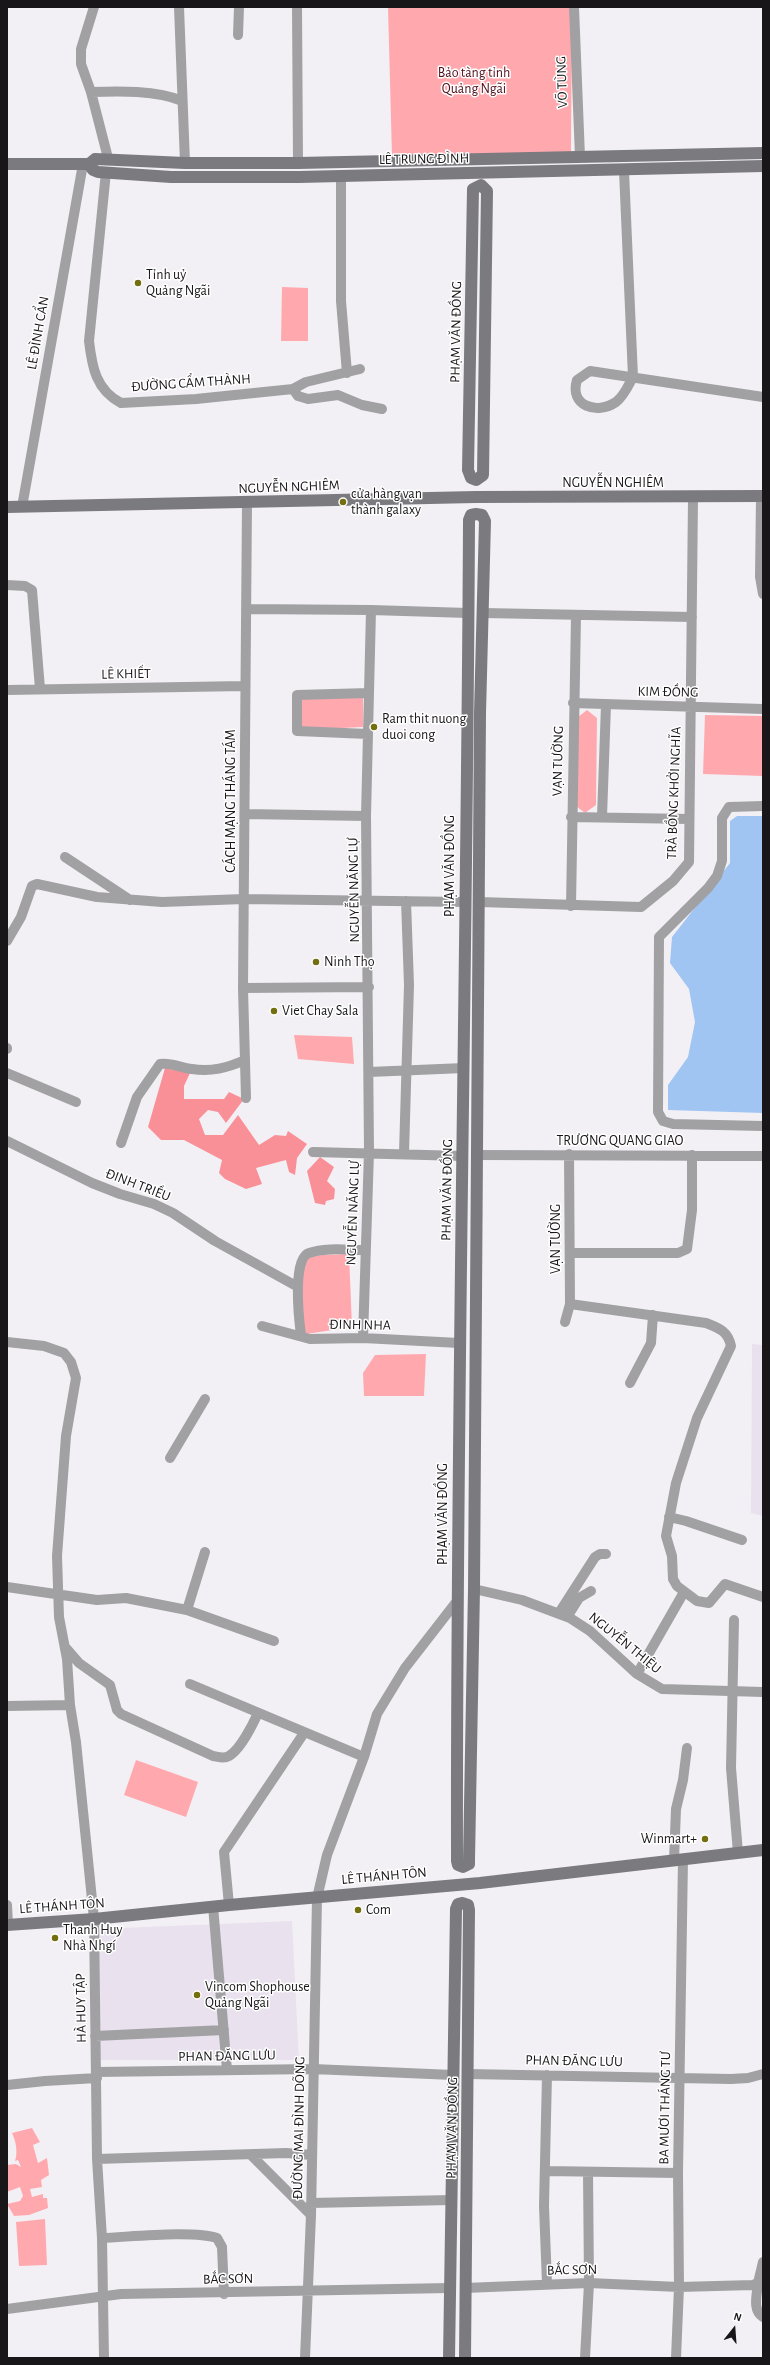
<!DOCTYPE html>
<html>
<head>
<meta charset="utf-8">
<style>
  body { margin:0 }
  #map { position:relative; width:770px; height:2365px; overflow:hidden; background:#f3f0f5; font-family:"Alegreya Sans",sans-serif }
  canvas { display:block }
  .frame { position:absolute; inset:0; border:8px solid #181618; pointer-events:none }
  .north { position:absolute; left:714px; top:2309px; width:40px; height:40px; -webkit-text-stroke:3px #fff; paint-order:stroke; rotate:17deg; font-size:11px; font-weight:700; line-height:16px; text-align:center; color:#181618 }
  .north::after { content:''; display:block; margin:auto; width:14px; height:18px; background:#181618; clip-path:polygon(50% 0,100% 100%,50% 72%,0 100%) }
</style>
</head>
<body>
<div id="map">
<canvas width="770" height="2365"></canvas>
<div class="frame"></div>
<div class="north">N</div>
</div>
<script>
const ctx = document.querySelector('canvas').getContext('2d');
ctx.lineJoin = 'round';
function paint(path, color) { ctx.fillStyle = color; ctx.fill(path, 'evenodd'); }
function stroke(path, color, width, dash) { ctx.strokeStyle = color; ctx.lineWidth = width; ctx.lineCap = dash ? 'butt' : 'round'; ctx.setLineDash(dash || []); ctx.stroke(path); }
function write(font, color, halo, rows, align = 'center') {
  ctx.font = font + ' "Alegreya Sans",sans-serif'; ctx.lineWidth = 3; ctx.setLineDash([]); ctx.textBaseline = 'middle'; ctx.strokeStyle = halo; ctx.fillStyle = color; for (const [text, x, y, turn = 0] of rows) {
    ctx.save(); ctx.translate(x, y); ctx.rotate((+turn || 0) * Math.PI / 180); ctx.textAlign = isNaN(turn) ? turn : align; if (halo) ctx.strokeText(text, 0, 0); ctx.fillText(text, 0, 0); ctx.restore();
  }
}
paint(new Path2D(`
  M752 1344 763 1345V1516L751 1513Z
  M292 1921 299 2060H100L98 1929Z`), '#e9e1ed');
paint(new Path2D(`
  M388 7H572L571 154 392 157Z
  M282 287 308 288V341H281Z
  M298 690 363 691V727L298 730Z
  M587 710 597 718 596 805 585 813 576 806 578 717Z
  M705 715 763 716V776L703 774Z
  M294 1035 352 1037 354 1064 298 1059Z
  M349 1254 352 1327 300 1335V1256Z
  M426 1354 424 1396H364L363 1373 375 1355Z
  M136 1760 198 1782 186 1817 124 1795Z
  M32 2128 40 2142 33 2145 38 2163 47 2158 49 2175 41 2180 42 2187 30 2189 32 2197 43 2194V2198H47L48 2208 29 2215 14 2216 7 2204 20 2201 23 2196 20 2187 7 2192V2165L16 2164 21 2167 18 2160 15 2161C18 2153 16 2141 12 2133Z
  M45 2219 47 2265 19 2266 16 2222Z`), '#ffa9af');
paint(new Path2D(`
  M165 1068 190 1073 184 1086V1099H224L229 1092 244 1099 226 1123 218 1112 208 1110 199 1119 205 1135H223L238 1115 259 1145 275 1135 286 1136 288 1131 307 1144 297 1158 295 1175 289 1172 286 1160 256 1168 262 1184 246 1189 225 1179 219 1173 222 1160 184 1140H161L148 1127Z
  M320 1157 334 1167 327 1181 335 1189 334 1199 326 1201 325 1205 315 1203 307 1171Z`), '#f99098');
paint(new Path2D(`
  M737 816H763V1113L668 1110V1085L688 1057 695 1022 689 989 670 963 672 937 730 863V821Z`), '#a0c5f3');
stroke(new Path2D(`
  M94 7 81 49V64L91 92 108 158
  M179 7 185 163
  M297 7 298 163
  M574 7 580 157
  M238 35 239 7
  M91 92C118 91 157 90 182 101
  M624 171 633 377C628 386 624 396 616 402 597 415 569 406 577 380L590 371 763 397
  M106 172 89 341C92 367 96 390 121 403L196 399 293 389 306 382 360 369
  M341 176V301L347 373
  M293 389 298 396 308 399 338 395 362 405 382 409
  M761 496 760 577 763 594
  M22 507 83 164
  M7 585 25 586 32 590 40 689
  M247 609 371 610 468 613
  M483 613 692 617
  M7 690 244 686
  M573 703 763 709
  M368 734 297 731V695L369 693
  M763 806 729 807 722 818V861L717 876 708 888 659 937 658 1112 663 1121 673 1124 763 1126
  M245 814 366 816
  M571 817 689 819
  M602 817 606 705
  M65 857 130 900
  M479 902 641 907 673 881 689 862 693 498
  M571 906 576 616
  M7 941 21 917 32 886 37 884 97 897 162 902 244 899 465 902
  M243 988 369 987
  M7 1049V1048
  M369 1072 464 1068
  M7 1073 76 1102
  M246 1098 243 988 247 503
  M7 1141 92 1183 120 1194 154 1204 173 1213 215 1241 298 1287
  M121 1143 137 1097 160 1064C171 1062 181 1068 192 1069 211 1072 227 1068 245 1060
  M313 1152 463 1156
  M404 1153 409 985 406 901
  M476 1155 763 1156
  M570 1253H678L687 1249 692 1210V1155
  M570 1304 706 1323C719 1328 728 1331 731 1346L697 1418 676 1483 666 1536 672 1556 673 1579 677 1586 697 1601 709 1603 725 1584 763 1597
  M565 1322 570 1304 569 1154
  M262 1326 310 1339 363 1338 459 1343
  M301 1335C299 1320 292 1258 309 1253 326 1247 348 1250 365 1250
  M363 1338 369 1152 366 816 371 610
  M7 1342 44 1346 64 1353 71 1362 76 1378 66 1436 57 1556 59 1617 67 1659 70 1705 76 1742 94 1919 97 2159 102 2238 104 2358
  M630 1383 651 1343 653 1315
  M170 1458 205 1399
  M669 1517 686 1521 742 1540
  M7 1587 97 1600 126 1598 187 1610 274 1641
  M474 1589 522 1600 570 1618 590 1631 637 1674 662 1689 763 1692
  M187 1610 205 1552
  M559 1613 595 1557 600 1554H606
  M567 1617 579 1598 591 1591
  M734 1620 731 1768 738 1853
  M66 1648 79 1663 110 1685 117 1710 121 1714 213 1756C219 1757 224 1759 229 1756 240 1750 253 1724 258 1713
  M637 1674 684 1592
  M190 1684 364 1757
  M7 1706 70 1705
  M674 1860 676 1809 683 1780 687 1748
  M7 1905 8 1925
  M229 1905 224 1852 304 1733
  M213 1906 227 2070
  M95 2036 224 2030
  M97 2072 313 2069 453 2075
  M468 2074 731 2079 748 2078 763 2074
  M547 2075 544 2206 547 2284
  M7 2085 45 2081 97 2078
  M252 2156 311 2215
  M97 2159 286 2153 312 2155
  M546 2171 678 2173
  M311 2203 451 2200
  M102 2238C130 2237 193 2230 217 2238L222 2247 224 2294
  M758 2283C757 2295 752 2310 763 2317
  M465 2288 589 2283 679 2287 753 2285 758 2283 763 2262
  M7 2309 121 2294 450 2288
  M305 2358 311 2215 317 1898 327 1855 364 1757 377 1714 405 1668 457 1601
  M585 2358 589 2283 588 2172
  M676 2358 679 2287 678 2173 683 1859`), '#a1a1a4', 10);
stroke(new Path2D(`
  M7 164H89L95 159 185 163H298L763 153
  M89 164 93 170 98 172 171 177H299L763 166
  M481 185 487 191 483 475 476 480 471 478 468 470 473 189Z
  M7 507 476 497 763 496
  M476 514 482 515 485 521 480 713 474 1589 469 1860V1864L463 1867 458 1865 457 1861C456 1414 467 967 469 520L471 515Z
  M462 1903 468 1905 469 1910 465 2358
  M7 1925 94 1919 229 1905 480 1883 763 1850
  M449 2358 456 1909 458 1904 462 1903`), '#7b7b7f', 12);
for (const [x, y, r, color] of [
  [138,283,4,"#736e0e"],
  [343,502,4,"#736e0e"],
  [374,727,4,"#736e0e"],
  [316,962,4,"#736e0e"],
  [274,1011,4,"#736e0e"],
  [705,1839,4,"#736e0e"],
  [358,1910,4,"#736e0e"],
  [55,1938,4,"#736e0e"],
  [197,1995,4,"#736e0e"]
]) { const dot = new Path2D(); dot.arc(x, y, r, 0, 2 * Math.PI); ctx.fillStyle = color; ctx.fill(dot); stroke(dot, '#fff', 1.5); }
write('14px', '#500f1b', '#fff', [
  ["Bảo tàng tỉnh",474,73],
  ["Quảng Ngãi",474,89]
]);
write('14px', '#181618', '#fff', [
  ["VÕ TÙNG",562,82,-92],
  ["LÊ TRUNG ĐÌNH",424,159,-1],
  ["PHẠM VĂN ĐỒNG",456,332,-89],
  ["LÊ ĐÌNH CẨN",38,333,-80],
  ["ĐƯỜNG CẨM THÀNH",191,383,-4],
  ["NGUYỄN NGHIÊM",613,483],
  ["NGUYỄN NGHIÊM",289,487,-2],
  ["LÊ KHIẾT",126,674,-1],
  ["KIM ĐỒNG",668,692,1],
  ["VẠN TƯỜNG",558,761,-89],
  ["TRÀ BỒNG KHỞI NGHĨA",674,793,-88],
  ["CÁCH MẠNG THÁNG TÁM",231,801,-90],
  ["PHẠM VĂN ĐỒNG",450,866,-90],
  ["NGUYỄN NĂNG LỰ",354,890,-91],
  ["TRƯƠNG QUANG GIAO",620,1141],
  ["ĐINH TRIỀU",138,1185,21],
  ["PHẠM VĂN ĐỒNG",447,1190,-89],
  ["NGUYỄN NĂNG LỰ",353,1213,-88],
  ["VẠN TƯỜNG",556,1239,-90],
  ["ĐINH NHA",360,1325,1],
  ["PHẠM VĂN ĐỒNG",443,1514,-90],
  ["NGUYỄN THIỆU",625,1643,39],
  ["LÊ THÁNH TÔN",384,1876,-5],
  ["LÊ THÁNH TÔN",62,1906,-4],
  ["HÀ HUY TẬP",81,2008,-91],
  ["PHAN ĐĂNG LƯU",227,2056,-1],
  ["PHAN ĐĂNG LƯU",574,2061,1],
  ["BA MƯƠI THÁNG TƯ",665,2108,-89],
  ["ĐƯỜNG MAI ĐÌNH DÕNG",299,2128,-89],
  ["PHẠM VĂN ĐỒNG",452,2128,-89],
  ["BẮC SƠN",572,2270,-1],
  ["BẮC SƠN",228,2279,-1]
]);
write('14px', '#181618', '#fff', [
  ["Tỉnh uỷ",146,275],
  ["Quảng Ngãi",146,291],
  ["cửa hàng vạn",351,494],
  ["thành galaxy",351,510],
  ["Ram thit nuong",382,719],
  ["duoi cong",382,735],
  ["Ninh Thọ",324,962],
  ["Viet Chay Sala",282,1011],
  ["Winmart+",697,1839,"right"],
  ["Com",366,1910],
  ["Thanh Huy",63,1930],
  ["Nhà Nhgí",63,1946],
  ["Vincom Shophouse",205,1987],
  ["Quảng Ngãi",205,2003]
], 'left');
</script>
</body>
</html>
